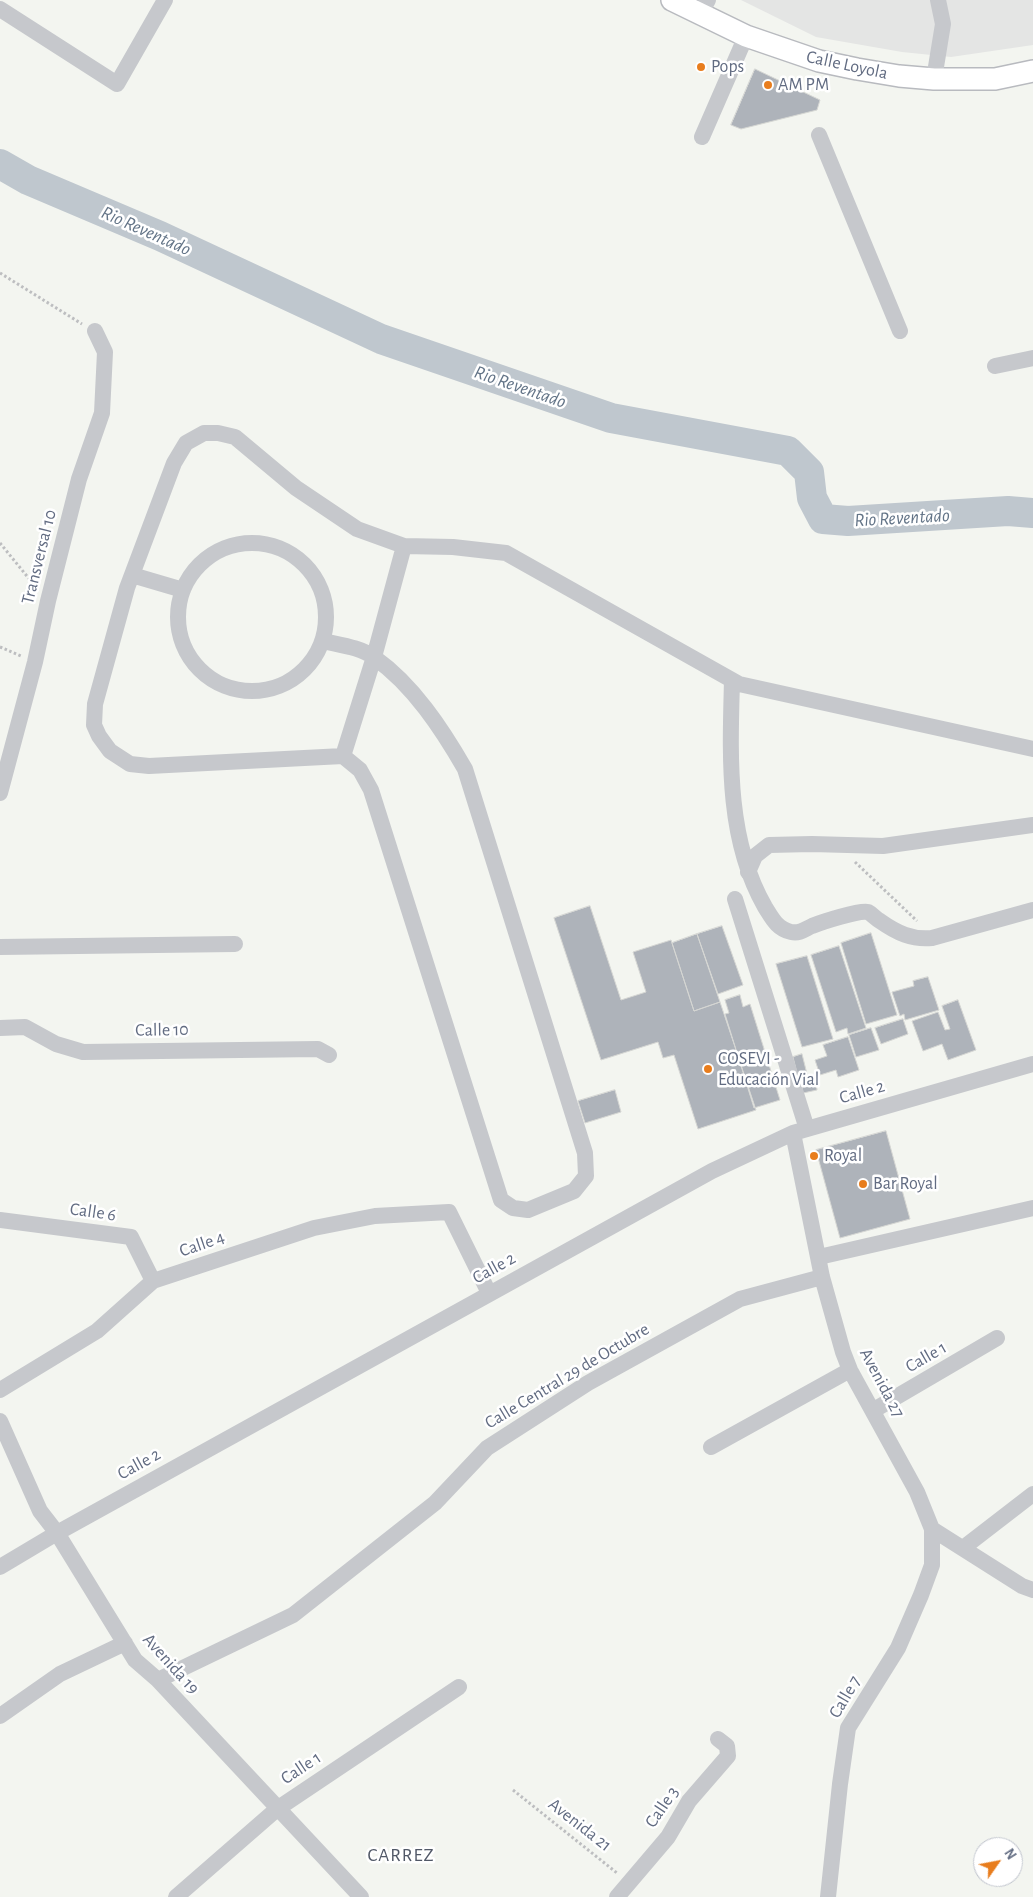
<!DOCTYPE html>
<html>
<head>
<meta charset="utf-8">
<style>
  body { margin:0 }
  #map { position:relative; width:1033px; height:1897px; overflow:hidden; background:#f3f5f0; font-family:"Alegreya Sans",sans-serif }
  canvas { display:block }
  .north { position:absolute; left:973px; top:1837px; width:50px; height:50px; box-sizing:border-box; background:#fff; border:1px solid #c0c4cd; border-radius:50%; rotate:57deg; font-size:14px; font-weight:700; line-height:20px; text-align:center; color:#626c82 }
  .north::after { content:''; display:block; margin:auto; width:18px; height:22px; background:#e87d1d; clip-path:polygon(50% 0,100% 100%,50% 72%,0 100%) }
</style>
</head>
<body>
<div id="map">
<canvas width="1033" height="1897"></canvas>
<div class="north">N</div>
</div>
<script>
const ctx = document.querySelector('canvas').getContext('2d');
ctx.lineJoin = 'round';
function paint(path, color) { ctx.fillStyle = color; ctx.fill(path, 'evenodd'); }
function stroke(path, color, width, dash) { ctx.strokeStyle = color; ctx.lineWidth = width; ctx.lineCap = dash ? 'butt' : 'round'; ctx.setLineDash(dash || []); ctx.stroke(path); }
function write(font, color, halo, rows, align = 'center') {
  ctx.font = font + ' "Alegreya Sans",sans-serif'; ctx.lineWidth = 5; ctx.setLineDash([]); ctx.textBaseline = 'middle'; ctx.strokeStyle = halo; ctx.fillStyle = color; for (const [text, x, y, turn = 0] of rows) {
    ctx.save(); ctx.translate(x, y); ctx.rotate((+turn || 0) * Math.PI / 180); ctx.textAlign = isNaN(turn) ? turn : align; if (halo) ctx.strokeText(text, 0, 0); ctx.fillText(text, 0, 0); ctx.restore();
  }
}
paint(new Path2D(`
  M741 0H1033V45L951 57 902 52 816 37Z`), '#e4e5e4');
stroke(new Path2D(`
  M0 164 28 180 160 236 381 339 611 418 788 451 809 472 812 498 823 519 848 521 1008 511 1033 513`), '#bfc7ce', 30);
const building = new Path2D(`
  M755 69 820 100 817 110 741 129 731 125Z
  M590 906 621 1000 646 992 633 952 671 940 694 1011 720 1002 756 1110 698 1129 674 1055 663 1058 658 1042 601 1060 554 918Z
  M722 926 743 985 718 994 697 934Z
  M871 933 897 1015 866 1024 841 943Z
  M697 934 720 1002 694 1011 672 943Z
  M839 946 866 1028 848 1034 847 1028 836 1032 811 955Z
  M807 956 833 1039 802 1047 776 964Z
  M928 977 939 1010 905 1020 904 1014 900 1016 892 992 914 986 913 981Z
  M740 995 743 1007 750 1004 780 1100 754 1108 725 1014 729 1013 725 1000Z
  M958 1000 976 1050 948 1060 942 1044 923 1051 912 1021 938 1012 945 1030 950 1029 942 1006Z
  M903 1019 908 1034 881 1044 875 1028Z
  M871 1028 879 1050 856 1057 849 1035Z
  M848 1037 859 1070 838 1077 836 1070 820 1075 815 1060 827 1056 823 1045Z
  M802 1054 808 1078 799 1081 793 1057Z
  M815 1077 817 1090 803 1093 801 1079Z
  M615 1090 621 1112 585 1123 578 1101Z
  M886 1131 910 1219 840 1238 816 1150Z`);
paint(building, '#aeb3ba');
stroke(building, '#d5d6d3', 1);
const major = new Path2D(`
  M672 0 746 36 819 61 857 69 899 76 934 79H995L1033 71`);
stroke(major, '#b8babf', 24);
stroke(new Path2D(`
  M0 273 82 324
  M0 543 35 586
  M0 647 21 656
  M855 862 917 921
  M513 1790 617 1873`), '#bdbec0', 3, [2.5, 2.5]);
stroke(new Path2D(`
  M0 9 117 84 165 0
  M700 13 708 0
  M934 79 943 24 938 0
  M819 135 900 331
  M702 137 746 36
  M995 366 1033 358
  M178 617a74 74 0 1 1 148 0a74 74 0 1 1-148 0Z
  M132 575 183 590
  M323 641C340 645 360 647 375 658 413 685 442 729 465 769L585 1153 586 1176 574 1191 528 1210 513 1208 501 1200 371 790 360 770 343 756 149 766 130 764 110 751 99 736 94 725 95 704 127 588 174 463 186 443 204 433H218L235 437 296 488 357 529 404 546 453 547 506 553 739 684 1033 749
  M732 680C730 756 726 839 765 907 772 918 777 929 791 932 800 934 805 929 812 926 822 922 859 910 868 912 872 914 876 919 880 921 897 933 912 940 932 938L1033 910
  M343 756 374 657 404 546
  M0 793 35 662 48 601 79 479 102 413 105 352 95 331
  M748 872 755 856 769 845 812 844 883 846 1033 825
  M735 899 807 1129
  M0 947 235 944
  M0 1028 25 1027 56 1044 83 1052 318 1049 329 1055
  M793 1133 822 1277 843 1352 850 1370 917 1492 932 1529 1022 1586 1033 1590
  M0 1220 131 1237 153 1281
  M819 1257 1033 1208
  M0 1390 97 1331 153 1281 314 1228 375 1216 449 1212 489 1293
  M874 1410 997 1338
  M0 1421 40 1511 57 1533 135 1660 158 1680 361 1897
  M711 1447 850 1370
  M963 1548 1033 1494
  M0 1567 57 1533 712 1171 793 1133 1033 1064
  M158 1680 293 1615 435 1503 487 1448 588 1383 740 1299 822 1277
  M0 1716 60 1674 125 1643
  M176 1897 277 1809 459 1687
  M617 1897 668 1837 689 1801 728 1756 727 1746 718 1739
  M828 1897 840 1784 848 1728 898 1648 921 1595 932 1565V1529`), '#c6c8cc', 16);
stroke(major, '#fff', 21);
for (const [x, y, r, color] of [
  [701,67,5,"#e87d1d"],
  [768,85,5,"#e87d1d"],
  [708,1069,5,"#e87d1d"],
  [814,1156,5,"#e87d1d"],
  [863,1184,5,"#e87d1d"]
]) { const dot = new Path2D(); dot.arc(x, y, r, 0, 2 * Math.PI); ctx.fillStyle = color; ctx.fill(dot); stroke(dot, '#fff', 2); }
write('18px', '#626c82', '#fff', [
  ["Calle Loyola",847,65,12],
  ["Transversal 10",39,557,-76],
  ["Calle 10",162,1030,-1],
  ["Calle 2",862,1092,-16],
  ["Calle 6",93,1212,8],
  ["Calle 4",202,1244,-19],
  ["Calle 2",494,1268,-29],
  ["Calle 1",926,1357,-30],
  ["Calle Central 29 de Octubre",567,1376,-31],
  ["Avenida 27",882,1383,62],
  ["Calle 2",139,1464,-29],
  ["Avenida 19",171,1664,48],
  ["Calle 7",845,1697,-60],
  ["Calle 1",301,1768,-34],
  ["Calle 3",662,1807,-56],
  ["Avenida 21",580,1825,38]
]);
write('18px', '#626c82', '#fff', [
  ["Pops",711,67],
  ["AM PM",778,85],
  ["COSEVI -",718,1059],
  ["Educación Vial",718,1080],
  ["Royal",824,1156],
  ["Bar Royal",873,1184]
], 'left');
write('italic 19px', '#637487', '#fff', [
  ["Rio Reventado",146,231,24],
  ["Rio Reventado",520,387,19],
  ["Rio Reventado",902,518,-3]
]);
ctx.letterSpacing = '1px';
write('19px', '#515867', '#fff', [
  ["CARREZ",401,1855]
]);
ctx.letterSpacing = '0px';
</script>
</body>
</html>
